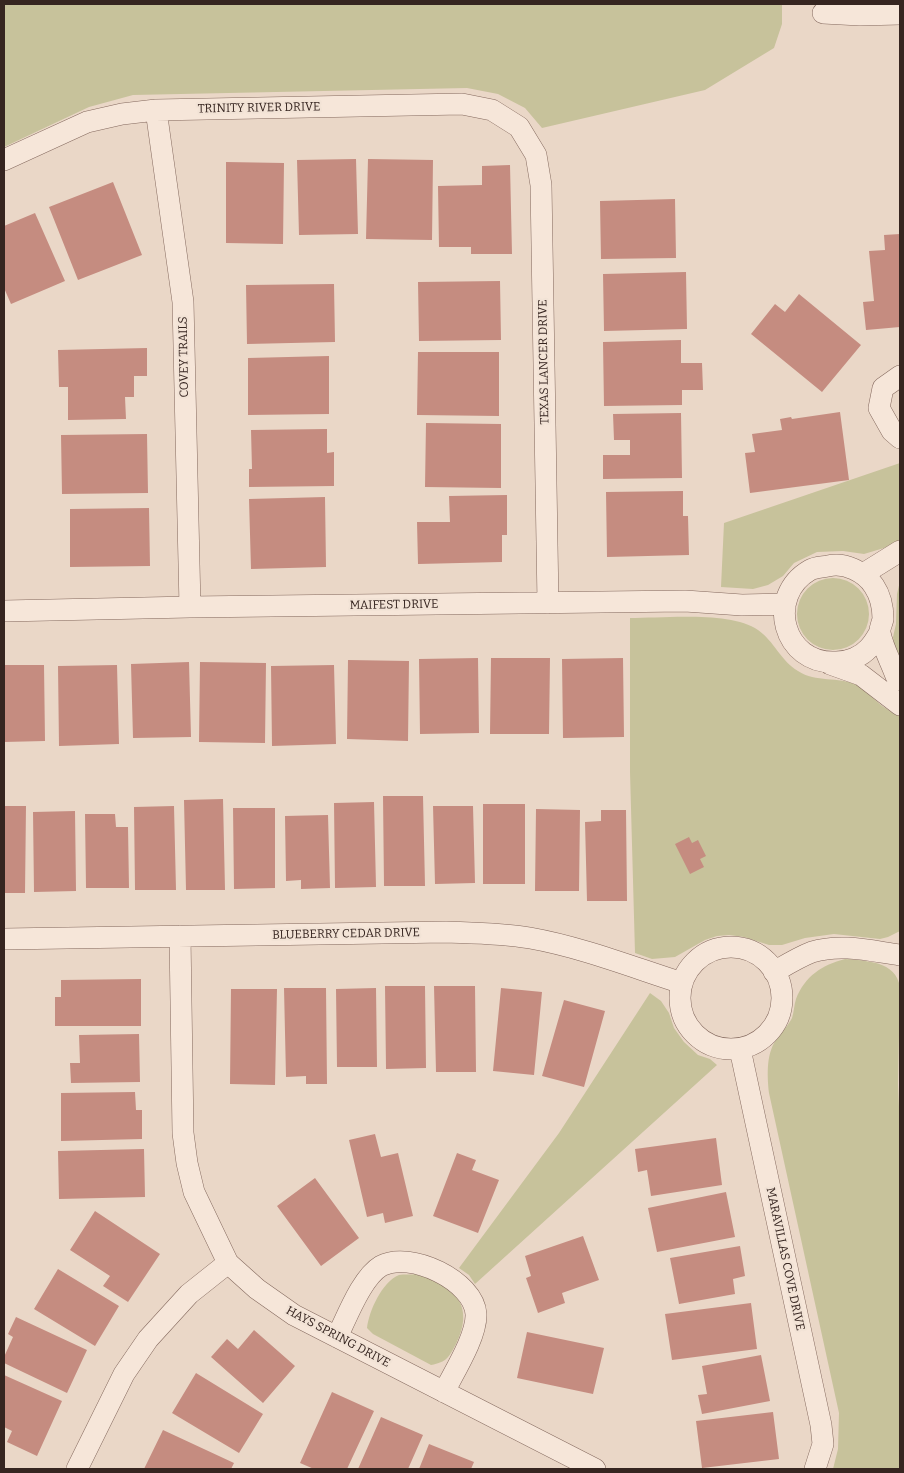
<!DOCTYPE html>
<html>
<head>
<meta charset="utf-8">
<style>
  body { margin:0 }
  #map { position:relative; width:904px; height:1473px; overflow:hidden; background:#ead7c7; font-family:Bitter,serif }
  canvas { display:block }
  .frame { position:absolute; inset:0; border:5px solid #362520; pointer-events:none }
</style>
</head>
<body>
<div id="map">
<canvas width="904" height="1473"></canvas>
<div class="frame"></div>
</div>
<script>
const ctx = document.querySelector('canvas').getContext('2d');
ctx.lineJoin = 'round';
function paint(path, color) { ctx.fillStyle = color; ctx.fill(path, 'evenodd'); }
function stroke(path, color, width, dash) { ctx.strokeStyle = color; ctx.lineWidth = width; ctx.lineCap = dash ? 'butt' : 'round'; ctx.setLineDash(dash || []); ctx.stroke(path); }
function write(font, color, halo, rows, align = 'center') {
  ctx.font = font + ' Bitter,serif'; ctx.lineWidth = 4.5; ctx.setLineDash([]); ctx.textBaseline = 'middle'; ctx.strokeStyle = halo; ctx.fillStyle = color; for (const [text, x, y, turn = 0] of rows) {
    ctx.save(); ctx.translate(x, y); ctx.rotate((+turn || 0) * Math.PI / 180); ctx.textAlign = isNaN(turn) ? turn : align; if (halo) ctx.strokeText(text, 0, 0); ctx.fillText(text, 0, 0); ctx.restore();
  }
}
paint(new Path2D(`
  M4 4H782V24L774 48 705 90 542 128 525 108 498 94 467 88 133 95 89 107 4 147Z
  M900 463 899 540 884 548 864 554 843 551 817 552 794 563 783 576 768 585 753 589 721 587 724 523Z
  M797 614a36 36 0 1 1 72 0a36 36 0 1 1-72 0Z
  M900 581V670L895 656 893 637 896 624 897 594Z
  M630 618C664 618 731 611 758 630 774 641 781 661 798 671 816 683 838 676 857 685 868 691 876 703 887 709 891 712 896 714 900 716V931L888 937 880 939 834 934 805 938 782 945H769L744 937 729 935 717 936 705 940 675 957 652 959 635 953 630 772Z
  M845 959C867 961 896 961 900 987L898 1084 900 1129V1469H833L838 1449 839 1413 769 1093C767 1074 766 1052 778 1037 783 1030 788 1026 792 1018 794 1012 794 1005 796 999 805 976 822 965 845 959Z
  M650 993 661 1001 669 1013 674 1028 684 1042 698 1055 710 1059 717 1065 475 1284 469 1275 459 1268 559 1133Z
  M416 1274C453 1283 476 1305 456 1344 449 1357 447 1362 431 1365L373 1334 367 1328C369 1311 382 1282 399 1275 404 1274 411 1275 416 1274Z`), '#c7c29b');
paint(new Path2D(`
  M356 159 358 234 299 235 297 160Z
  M368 159 433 160 432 240 366 239Z
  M226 162 284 163 283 244 226 243Z
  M510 165 512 254H471V247H439L438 186 482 185V166Z
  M113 182 142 255 78 280 49 207Z
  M675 199 676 258 601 259 600 201Z
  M35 213 65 281 11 304 4 288V226Z
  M900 234V327L866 330 863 302 874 301 869 251 885 250 884 235Z
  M686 272 687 329 604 331 603 274Z
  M500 281 501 340 419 341 418 282Z
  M334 284 335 342 247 344 246 285Z
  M799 294 861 345 822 392 751 334 775 304 785 312Z
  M681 340V363H702L703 390H682V405L604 406 603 342Z
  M147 348V376H134V397H125L126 419 68 420V387H59L58 350Z
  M418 352H499V416L417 415Z
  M329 356V414L248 415V358Z
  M840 412 849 480 750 493 745 453 755 452 752 434 782 430 780 419 791 417 792 419Z
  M681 413 682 478 603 479V455H630V440H614L613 414Z
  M426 423 501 424V488L425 487Z
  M327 429V453L334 452V486L249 487V469H252L251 430Z
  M147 434 148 493 62 494 61 435Z
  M683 491V516H688L689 555 607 557 606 492Z
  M507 495V535H502V562L418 564 417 522H450L449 496Z
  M325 497 326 567 251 569 249 499Z
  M149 508 150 566 70 567V509Z
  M478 658 479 733 420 734 419 659Z
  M491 658H550L549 734H490Z
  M623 658 624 737 563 738 562 659Z
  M348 660 409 661 408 741 347 739Z
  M189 662 191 737 133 738 131 664Z
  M200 662 266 663 265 743 199 742Z
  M4 665H44L45 741 4 742Z
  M117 665 119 744 59 746 58 666Z
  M334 665 336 744 272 746 271 666Z
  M383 796H423L425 886H384Z
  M223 799 225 890H186L184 800Z
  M374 802 376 887 335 888 334 803Z
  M483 804H525V884H483Z
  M4 806H26L25 893H4Z
  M174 806 176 890H135L134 807Z
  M433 806H473L475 883 435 884Z
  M233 808H275V888L234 889Z
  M536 809 580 810 579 891H535Z
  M601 810H626L627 901H587L585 822 601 821Z
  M75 811 76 891 34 892 33 812Z
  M85 814H115L116 827H128L129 888H86Z
  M328 815 330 888 301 889V880L286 881 285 816Z
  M689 837 692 843 698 840 706 856 700 859 704 867 690 874 675 844Z
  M141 979V1026H55V997H61V980Z
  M385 986H425L426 1068 386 1069Z
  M434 986H475L476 1072H436Z
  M284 988H326L327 1084H306V1076L286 1077Z
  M376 988 377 1067H337L336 989Z
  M501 988 542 992 534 1075 493 1071Z
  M231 989H277L275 1085 230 1084Z
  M564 1000 605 1011 584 1087 542 1076Z
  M139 1034 140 1082 71 1083 70 1063H80L79 1035Z
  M135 1092 136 1110H142V1139L61 1141V1093Z
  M375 1134 381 1157 398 1153 413 1216 385 1223 383 1213 367 1217 349 1140Z
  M716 1138 722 1185 651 1196 647 1170 638 1172 635 1149Z
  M144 1149 145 1197 59 1199 58 1151Z
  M457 1153 476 1160 472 1170 499 1180 478 1233 433 1216Z
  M315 1178 359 1238 321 1266 277 1206Z
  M726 1192 735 1237 657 1252 648 1208Z
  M95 1211 160 1254 128 1302 103 1286 110 1276 70 1250Z
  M583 1236 599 1280 562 1293 565 1303 538 1313 526 1278 531 1276 525 1256Z
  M740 1246 745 1276 733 1279 735 1294 679 1304 670 1258Z
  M58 1269 119 1306 95 1346 34 1309Z
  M751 1303 757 1349 672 1360 665 1314Z
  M16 1317 87 1350 67 1393 4 1363V1357L13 1337 8 1334Z
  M254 1330 295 1366 263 1403 211 1357 227 1339 238 1349Z
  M527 1332 604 1348 593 1394 517 1378Z
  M761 1355 770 1401 702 1414 698 1395 707 1394 702 1366Z
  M196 1373 263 1414 239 1453 172 1413Z
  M4 1375 62 1401 37 1456 7 1442 12 1431 4 1427Z
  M332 1392 374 1411 347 1469H314L300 1463Z
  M773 1412 779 1459 702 1468 696 1421Z
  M381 1417 423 1435 408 1469H358Z
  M163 1430 234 1463 231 1469H144Z
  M429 1444 474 1462 471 1469H419Z`), '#c58c80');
const street = new Path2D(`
  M823 13 860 15 900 14
  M156 110 183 302 190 607
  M4 160 87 122 122 114 156 110 462 104 492 110 519 127 536 155 541 185 548 603
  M900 376 883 388 879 408 892 431 900 438
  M863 574 900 551
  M4 611 190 607 685 601 742 605 785 604
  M880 632C877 637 874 643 869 648 861 657 848 662 836 662 783 665 765 596 810 570 815 567 823 567 828 566 845 562 865 572 874 586 880 595 883 608 883 619 882 624 879 629 880 633 883 648 891 662 896 676L900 680
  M830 664 861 675 900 705
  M180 936 183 1133 187 1163 194 1192 228 1263 257 1289 294 1315 595 1469
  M4 939 446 932C474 933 502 933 530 938 581 947 632 967 682 983
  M680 998a51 51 0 1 1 102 0a51 51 0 1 1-102 0Z
  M774 972C786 965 799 957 812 952 841 943 871 951 900 955
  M740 1049 821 1425 823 1444 815 1469
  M337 1337C347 1317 362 1277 381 1266 410 1250 474 1281 476 1314 477 1336 454 1372 444 1392
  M77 1469 124 1374 148 1339 189 1294 228 1263`);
stroke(street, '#84695e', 22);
stroke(street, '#f6e6d9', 21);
write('12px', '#362520', '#f2e3d6', [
  ["TRINITY RIVER DRIVE",259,108,-1],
  ["COVEY TRAILS",184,357,-91],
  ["TEXAS LANCER DRIVE",544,362,-91],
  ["MAIFEST DRIVE",394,605,-1],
  ["BLUEBERRY CEDAR DRIVE",346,934,-1],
  ["MARAVILLAS COVE DRIVE",785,1259,78],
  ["HAYS SPRING DRIVE",338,1337,28]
]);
</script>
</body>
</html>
